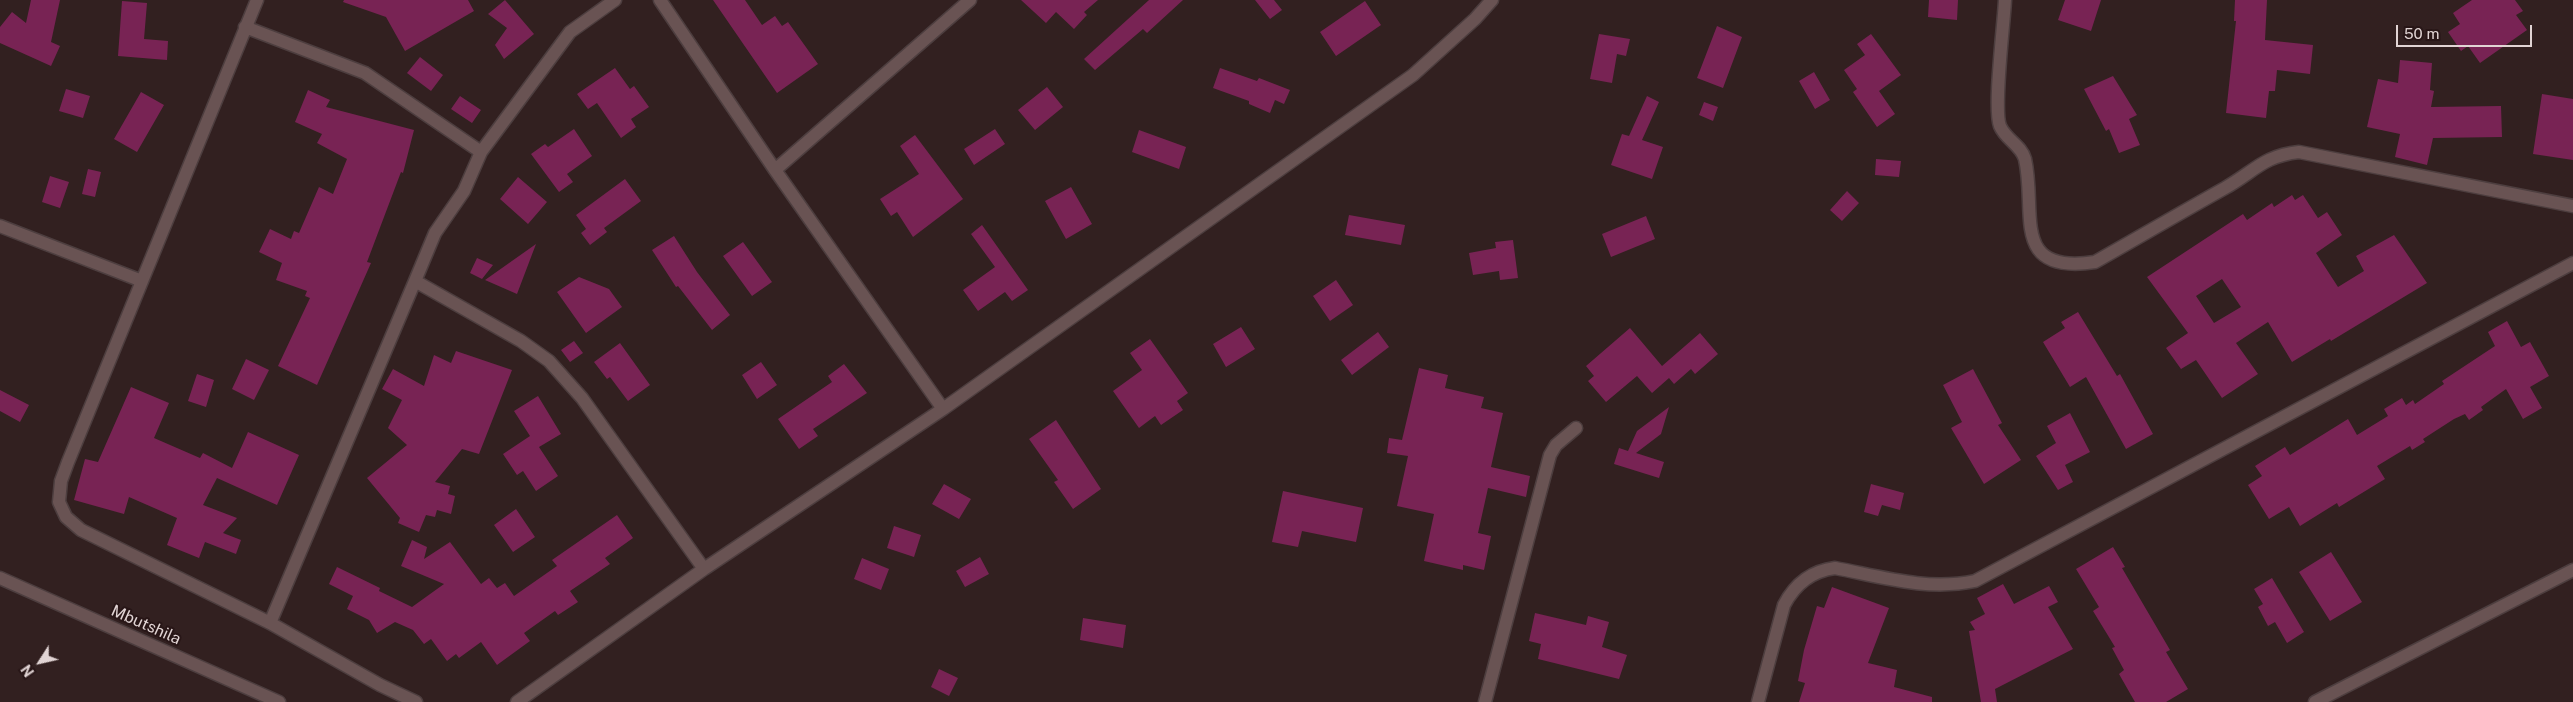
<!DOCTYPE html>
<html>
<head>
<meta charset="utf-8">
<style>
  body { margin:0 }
  #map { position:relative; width:2573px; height:702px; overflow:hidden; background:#322020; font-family:"Public Sans",sans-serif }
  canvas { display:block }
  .north { position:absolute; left:15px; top:637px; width:50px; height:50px; -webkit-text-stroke:4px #281617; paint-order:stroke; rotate:235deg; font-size:14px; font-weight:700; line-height:20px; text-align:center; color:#e1d4d4 }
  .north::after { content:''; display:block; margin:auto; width:18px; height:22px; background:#e1d4d4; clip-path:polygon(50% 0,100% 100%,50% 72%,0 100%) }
  .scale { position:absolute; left:2396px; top:25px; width:136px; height:22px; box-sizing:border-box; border:2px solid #e1d4d4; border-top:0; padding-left:6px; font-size:15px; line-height:18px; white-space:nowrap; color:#e1d4d4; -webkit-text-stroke:4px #281617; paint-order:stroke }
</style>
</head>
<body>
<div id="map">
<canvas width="2573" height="702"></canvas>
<div class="north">N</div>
<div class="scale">50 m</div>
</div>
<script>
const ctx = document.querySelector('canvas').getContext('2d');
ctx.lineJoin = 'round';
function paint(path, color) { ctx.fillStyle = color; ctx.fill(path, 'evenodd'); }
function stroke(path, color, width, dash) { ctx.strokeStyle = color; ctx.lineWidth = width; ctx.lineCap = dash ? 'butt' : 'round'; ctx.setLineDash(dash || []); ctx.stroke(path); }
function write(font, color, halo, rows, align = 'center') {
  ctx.font = font + ' "Public Sans",sans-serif'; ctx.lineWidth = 4; ctx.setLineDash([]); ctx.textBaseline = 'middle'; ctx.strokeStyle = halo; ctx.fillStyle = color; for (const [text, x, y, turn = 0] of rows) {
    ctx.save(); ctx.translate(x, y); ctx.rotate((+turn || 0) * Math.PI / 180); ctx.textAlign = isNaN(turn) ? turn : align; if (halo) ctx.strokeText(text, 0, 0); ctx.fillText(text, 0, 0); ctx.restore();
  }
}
paint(new Path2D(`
  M31 0H60L51 42 60 46 51 66 0 43V27L12 12 26 23Z
  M344 0H468L474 11 405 51 386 17 343 2Z
  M505 0 534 34 504 59 495 45 507 28 488 14Z
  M713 0H745L762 25 775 16 782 26 788 22 818 64 777 93Z
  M1021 0H1098L1084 12 1087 15 1074 29 1056 12 1046 23Z
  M1149 0H1183L1147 33 1143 29 1095 70 1084 59Z
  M1255 0H1274L1282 10 1270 19Z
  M1929 0H1958L1957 20 1928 17Z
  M2065 0H2101L2091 31 2058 20Z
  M2235 0H2267L2265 40 2313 45 2310 74 2277 70 2275 91H2269L2266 118 2226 113 2236 21H2234Z
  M2472 0H2515L2523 11 2516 15 2527 30 2480 63 2468 46 2461 51 2448 32 2460 24 2453 13Z
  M122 1 147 3 144 39 168 41 167 60 118 56Z
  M1365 1 1381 25 1336 56 1320 32Z
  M1717 26 1742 37 1723 88 1697 78Z
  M1599 34 1630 39 1626 56 1617 54 1612 83 1590 79Z
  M1871 34 1901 75 1879 91 1895 114 1877 127 1853 92 1857 89 1844 70 1865 55 1857 44Z
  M420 57 443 75 431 91 407 73Z
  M2400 60 2432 63 2430 90 2434 91 2431 107 2501 106 2502 137 2433 138 2427 165 2395 157 2400 134 2367 127 2378 79 2398 83Z
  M615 68 630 89 634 86 649 107 631 119 636 127 621 138 597 103 588 109 577 94Z
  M1220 68 1257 81 1259 78 1290 90 1284 104 1275 100 1270 113 1249 104V101L1213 88Z
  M1814 72 1830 100 1815 109 1799 81Z
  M2113 76 2137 115 2129 119 2140 145 2119 153 2109 129 2106 131 2084 89Z
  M1047 87 1063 107 1035 130 1018 110Z
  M66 89 90 96 83 118 59 111Z
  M308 90 330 100 326 107 414 130 403 173 401 172 367 262 371 263 317 385 278 366 310 298 305 296 307 291 276 280 282 263 259 252 270 229 291 239 294 231 299 233 319 187 333 194 347 159 317 143 322 134 295 122Z
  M141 92 164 105 137 152 114 139Z
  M2542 94 2573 99V160L2533 154Z
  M460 96 481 110 472 123 451 109Z
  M1647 96 1659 102 1642 140 1663 147 1652 179 1611 165 1622 134 1629 136Z
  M1704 102 1718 107 1713 121 1699 115Z
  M574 129 592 156 567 174 573 182 559 192 531 154 545 144 548 147Z
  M995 129 1005 144 974 165 964 149Z
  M1139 130 1186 147 1179 169 1132 152Z
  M915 135 963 199 913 237 897 212 891 216 880 199 919 174 900 146Z
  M1876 159 1901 161 1899 177 1875 175Z
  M88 169 101 172 95 197 82 194Z
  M50 176 69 182 60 208 42 202Z
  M518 177 547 202 528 224 500 199Z
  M625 179 641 201 604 228 607 232 590 245 581 233 586 229 576 215Z
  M1071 187 1092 224 1066 239 1045 201Z
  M1847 191 1859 203 1842 221 1830 210Z
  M2292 195 2295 200 2303 195 2318 218 2327 212 2342 235 2316 253 2338 287 2364 271 2356 256 2394 235 2427 283 2331 341 2330 339 2292 362 2268 322 2236 343 2258 374 2222 398 2196 360 2181 369 2166 348 2188 333 2147 277 2243 214 2247 220 2272 203 2274 207ZM2222 279 2241 307 2214 323 2196 296Z
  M1349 215 1405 225 1401 245 1345 235Z
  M1646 216 1655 239 1611 257 1602 234Z
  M982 225 1028 290 1012 301 1005 292 978 311 963 290 995 267 971 234Z
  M674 236 697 272 730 315 712 330 678 286 676 287 652 250Z
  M1513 240 1518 278 1500 280 1499 271 1473 275 1469 253 1496 248 1495 242Z
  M743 242 772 282 752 296 723 256Z
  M536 244 517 294 485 280Z
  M477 258 493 265 482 279 470 273Z
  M579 277 609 289 622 307 586 333 557 292Z
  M1336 280 1353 305 1330 321 1313 296Z
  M2078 312 2117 376 2120 374 2153 434 2126 449 2086 377 2070 387 2043 342 2065 328 2061 322Z
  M2507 321 2521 347 2530 342 2549 376 2530 387 2542 408 2523 419 2506 389 2481 407 2483 410 2469 420 2465 414 2454 419 2423 439 2425 442 2412 450 2410 446 2377 466 2385 479 2339 507 2337 503 2300 526 2289 507 2269 519 2248 485 2262 476 2255 466 2285 447 2290 455 2348 419 2357 435 2388 416 2384 409 2402 398 2406 405 2413 400 2415 404 2444 384 2442 381 2495 346 2488 332Z
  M1241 327 1255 349 1226 367 1213 344Z
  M1630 328 1662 366 1700 333 1718 354 1695 374 1691 369 1674 384 1669 378 1652 393 1637 376 1606 402 1588 381 1594 376 1586 366Z
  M1378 332 1389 347 1352 375 1341 360Z
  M1150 339 1188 393 1177 401 1183 410 1161 425 1155 416 1139 428 1113 391 1142 370 1130 353Z
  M574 341 583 353 570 362 561 350Z
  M620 343 650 385 628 401 610 377 607 379 594 362Z
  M456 351 512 370 479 454 462 449 435 482 450 486 448 494 455 496 451 514 437 510 435 517 426 515 419 532 398 523 400 518 367 478 407 445 388 428 402 400 382 389 393 369 424 386 434 355 451 363Z
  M246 359 269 370 254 400 232 389Z
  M761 362 777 385 757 399 742 375Z
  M844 364 867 393 813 429 818 436 799 449 778 419 832 382 828 376Z
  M1419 368 1448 375 1445 388 1484 397 1481 408 1503 413 1491 467 1530 476 1526 497 1488 488 1478 533 1491 536 1484 570 1463 565V570L1424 561 1434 514 1397 506 1408 456 1387 453 1389 438 1402 440Z
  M1973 369 2002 423 1998 425 2021 460 1984 484 1951 428 1962 422 1943 385Z
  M197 374 214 380 206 407 188 401Z
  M131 387 169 403 154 438 200 458 203 453 232 468 248 432 299 455 277 505 217 478 203 505 237 518 223 533 241 540 236 554 205 542 199 558 167 545 177 518 129 497 124 514 74 500 85 459 98 462Z
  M0 390 29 405 20 422 0 411Z
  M538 396 561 434 539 447 558 476 536 491 523 471 517 475 503 454 530 436 514 411Z
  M1669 407 1661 434 1636 453 1664 462 1659 478 1614 464 1619 448 1628 451 1637 431Z
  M2070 413 2090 452 2065 465 2073 482 2058 490 2036 456 2056 443 2047 426Z
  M1056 420 1101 489 1073 509 1054 482 1058 480 1029 439Z
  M944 484 971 499 959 519 932 504Z
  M1871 484 1904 493 1900 510 1882 505 1878 516 1864 512Z
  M1283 491 1363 508 1356 542 1302 531 1298 547 1272 542Z
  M516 509 535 537 513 552 494 525Z
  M617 515 633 538 605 558 610 564 570 591 578 602 558 615 555 611 524 633 530 641 497 665 481 642 459 658 456 654 447 661 431 639 424 644 413 630 395 622 377 633 369 620 347 609 353 596 329 584 337 567 380 588 379 591 412 607 444 584 401 566 412 540 427 547 424 559 450 542 481 584 489 578 497 588 505 583 514 596 557 566 552 560Z
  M894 526 921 535 914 557 887 548Z
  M2113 547 2125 567 2122 568 2170 650 2166 652 2188 689 2166 702H2135L2119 674 2124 670 2112 648 2115 647 2093 611 2099 607 2076 569Z
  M2331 552 2362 602 2330 621 2299 572Z
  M980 557 989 574 965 587 956 571Z
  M862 558 889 569 881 590 854 579Z
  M2272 578 2304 632 2287 643 2275 622 2268 626 2258 607 2263 604 2254 589Z
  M2003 584 2014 604 2049 586 2058 602 2048 607 2073 649 1995 689 1997 702H1981L1969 631 1975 630 1970 622 1985 614 1977 598Z
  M1832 587 1889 608 1868 663 1897 670 1894 687 1932 697V702H1799L1805 683 1798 681 1804 650 1817 606 1824 608Z
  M1535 613 1586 625 1588 616 1609 622 1602 647 1627 655 1619 679 1538 659 1541 644 1529 641Z
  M1083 618 1126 625 1123 648 1080 640Z
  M939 669 958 678 949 696 931 687Z`), '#782354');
const minor = new Path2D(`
  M257 0 68 462 61 481 59 502 66 517 81 530 270 623 380 685 416 702
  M615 0 570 32 481 152 464 191 435 233 415 281 521 341 549 361 582 398 704 569
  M660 0 775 170 943 409
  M2005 0C2004 24 1993 108 2000 126 2006 140 2021 145 2025 159 2037 212 2009 275 2095 262 2139 237 2182 212 2225 188 2255 171 2263 156 2299 152L2573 206
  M245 27 365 73 481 152
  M775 170 970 0
  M0 226 142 281
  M0 578 279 702
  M270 623 415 281
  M517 702 704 569 943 409 1413 75 1475 19 1492 0
  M1485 702 1550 455 1556 445 1576 428
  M1758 702 1784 605C1795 584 1811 571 1835 568 1882 577 1927 591 1975 581L2573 263
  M2315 702 2573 570`);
stroke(minor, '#4d3e3f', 15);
stroke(minor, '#695353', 12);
write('16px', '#e1d4d4', '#281617', [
  ["Mbutshila",146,625,24]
]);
</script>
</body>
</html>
